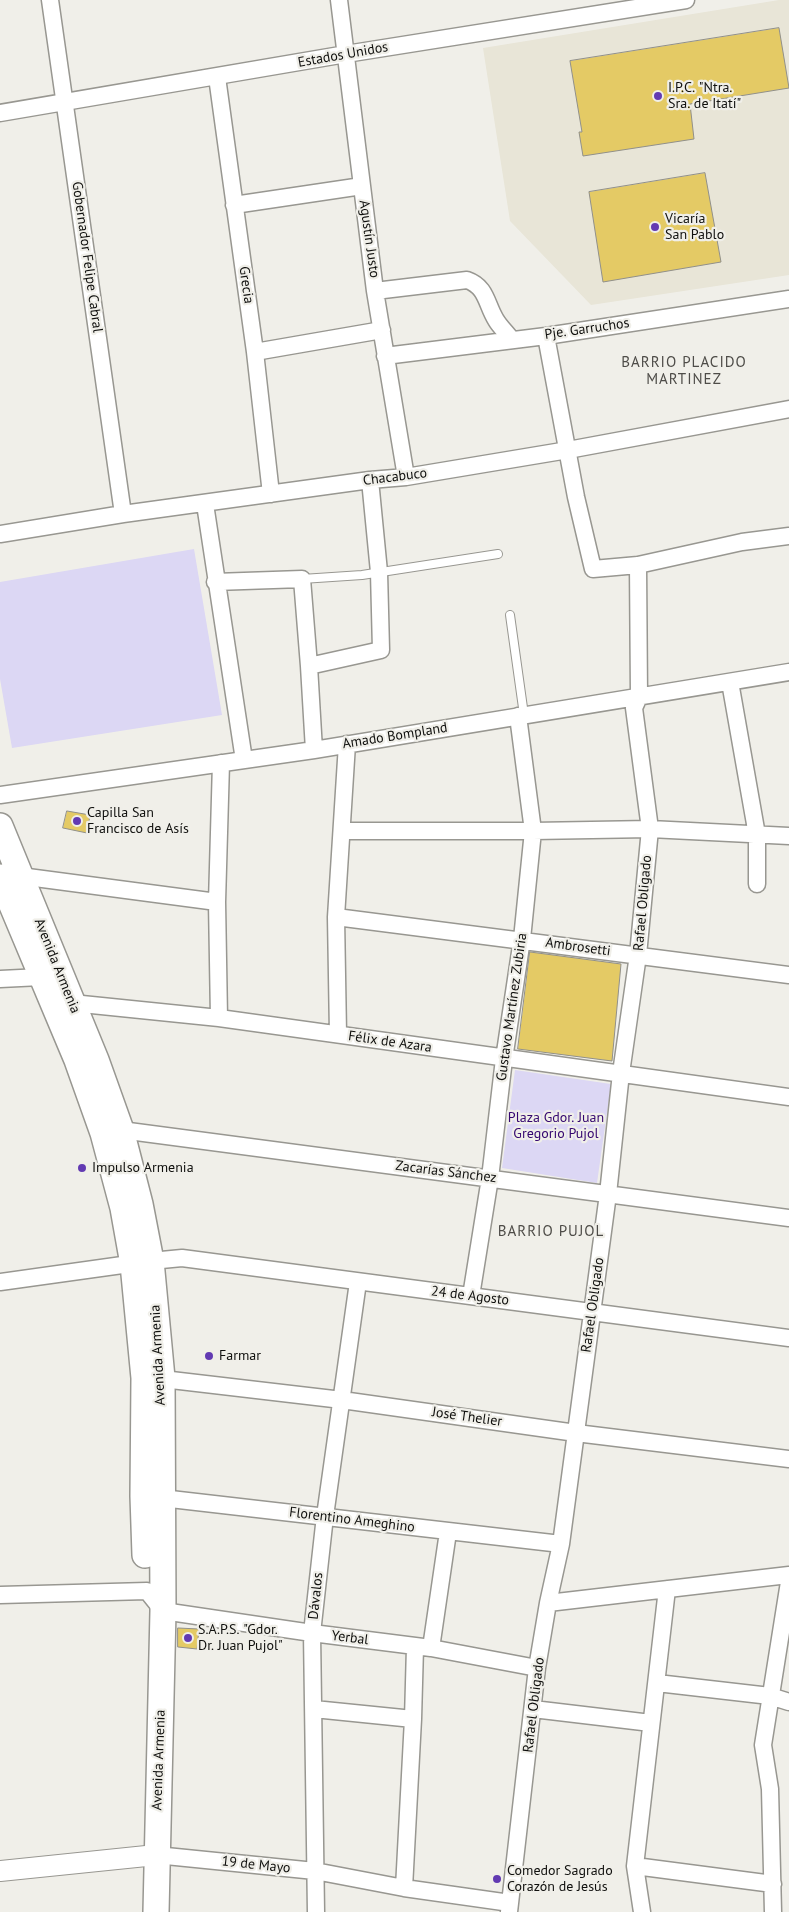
<!DOCTYPE html>
<html>
<head>
<meta charset="utf-8">
<style>
  body { margin:0 }
  canvas { display:block; background:#f0efe9 }
</style>
</head>
<body>
<canvas width="789" height="1912"></canvas>
<script>
const ctx = document.querySelector('canvas').getContext('2d');
ctx.lineJoin = 'round';
function paint(path, color) { ctx.fillStyle = color; ctx.fill(path, 'evenodd'); }
function stroke(path, color, width, dash) { ctx.strokeStyle = color; ctx.lineWidth = width; ctx.lineCap = dash ? 'butt' : 'round'; ctx.setLineDash(dash || []); ctx.stroke(path); }
function write(font, color, halo, rows, align = 'center') {
  ctx.font = font + ' "PT Sans",sans-serif'; ctx.lineWidth = 4.5; ctx.setLineDash([]); ctx.textBaseline = 'middle'; ctx.strokeStyle = halo; ctx.fillStyle = color; for (const [text, x, y, turn = 0] of rows) {
    ctx.save(); ctx.translate(x, y); ctx.rotate((+turn || 0) * Math.PI / 180); ctx.textAlign = isNaN(turn) ? turn : align; if (halo) ctx.strokeText(text, 0, 0); ctx.fillText(text, 0, 0); ctx.restore();
  }
}
paint(new Path2D(`
  M779 0H789V275L591 305 510 221 483 48Z`), '#e8e5d7');
paint(new Path2D(`
  M194 549 222 715 12 748 0 679V582Z
  M515 1070 611 1084 597 1183 502 1168Z`), '#dcd7f4');
const building = new Path2D(`
  M779 28 789 88 690 104 694 139 583 156 579 132H582L570 61Z
  M705 173 721 262 603 282 589 192Z
  M67 811 90 815 87 833 63 828Z
  M530 952 621 964 612 1061 518 1049Z
  M178 1628 199 1629 197 1649 178 1647Z`);
paint(building, '#e4ca65');
stroke(building, '#91908a', 1);
const service = new Path2D(`
  M302 579 362 575 498 554
  M510 615 524 715`);
const minor = new Path2D(`
  M50 0 123 514
  M339 0 375 291 406 477
  M217 77 255 352 271 494
  M0 113 346 54 686 0
  M234 205 362 186
  M375 291 467 280C487 287 486 304 496 320 500 327 507 333 511 339
  M546 336 576 497 593 569 638 565 742 542 789 536
  M255 352 382 330
  M385 356 546 336 789 299
  M205 504 244 760
  M0 534 123 514 370 480 406 477 568 450 789 409
  M215 582 302 579 309 666 314 750
  M309 666 381 650 379 572 370 480
  M730 682 757 835V884
  M0 795 314 750 789 672
  M342 831H533L650 829 789 836
  M14 879 20 876 217 902
  M336 917 789 975
  M0 979 41 977 48 982
  M67 998 72 1003 219 1018 789 1097
  M219 1018 217 902 221 763
  M338 1034 336 917 347 744
  M112 1131 121 1130 789 1218
  M0 1282 151 1261 182 1258 789 1338
  M471 1296 490 1178 504 1059 522 939 533 831 518 716
  M154 1378 342 1400 576 1433 789 1459
  M153 1497 561 1544
  M0 1595 147 1591 163 1611 312 1633 431 1648 537 1668
  M548 1603 789 1575
  M431 1648 448 1532
  M657 1683 770 1696 789 1702
  M314 1709 413 1719
  M533 1709 651 1723
  M156 1855 315 1871 404 1888 510 1903
  M635 1866 773 1884
  M404 1888 413 1719 415 1647
  M316 1912 312 1633 325 1516 358 1282
  M509 1912 537 1668 548 1603 561 1544 608 1194 621 1073 638 955 650 829 634 708 639 697 638 565
  M642 1912 635 1866 667 1589
  M773 1912 770 1789 763 1745 789 1582`);
const tertiary = new Path2D(`
  M0 1871 156 1855`);
const primary = new Path2D(`
  M0 826 96 1060 121 1130 140 1204 151 1261 162 1378 163 1611 156 1912
  M0 877 77 1060 103 1133 123 1208 133 1264 144 1378 143 1496 145 1555`);
stroke(service, '#989791', 10);
stroke(minor, '#989791', 19);
stroke(tertiary, '#989791', 22);
stroke(primary, '#989791', 28);
stroke(service, '#fff', 8);
stroke(minor, '#fff', 16);
stroke(tertiary, '#fff', 20);
stroke(primary, '#fff', 25);
for (const [x, y, r, color] of [
  [658,96,5,"#623ab2"],
  [655,227,5,"#623ab2"],
  [77,821,5,"#623ab2"],
  [82,1168,5,"#623ab2"],
  [209,1356,5,"#623ab2"],
  [188,1638,5,"#623ab2"],
  [497,1879,5,"#623ab2"]
]) { const dot = new Path2D(); dot.arc(x, y, r, 0, 2 * Math.PI); ctx.fillStyle = color; ctx.fill(dot); stroke(dot, '#f0efe9', 2); }
write('14px', '#10100e', '#f0efe9', [
  ["Estados Unidos",343,55,-10],
  ["Agustín Justo",369,239,82],
  ["Gobernador Felipe Cabral",87,257,82],
  ["Grecia",246,285,82],
  ["Pje. Garruchos",587,329,-8],
  ["Chacabuco",395,477,-7],
  ["Amado Bompland",395,736,-9],
  ["Rafael Obligado",643,903,-85],
  ["Ambrosetti",578,947,8],
  ["Avenida Armenia",57,966,68],
  ["Gustavo Martínez Zubiria",512,1007,-82],
  ["Félix de Azara",390,1042,8],
  ["Zacarías Sánchez",446,1172,7],
  ["24 de Agosto",470,1296,7],
  ["Rafael Obligado",593,1305,-82],
  ["Avenida Armenia",158,1355,-93],
  ["José Thelier",467,1417,8],
  ["Florentino Ameghino",352,1520,7],
  ["Dávalos",316,1596,-84],
  ["Yerbal",350,1638,7],
  ["Rafael Obligado",534,1705,-83],
  ["Avenida Armenia",159,1760,-88],
  ["19 de Mayo",256,1865,6]
]);
write('14px', '#10100e', '#f0efe9', [
  ["I.P.C. \"Ntra.",668,88],
  ["Sra. de Itatí\"",668,104],
  ["Vicaría",665,219],
  ["San Pablo",665,235],
  ["Capilla San",87,813],
  ["Francisco de Asís",87,829],
  ["Impulso Armenia",92,1168],
  ["Farmar",219,1356],
  ["S.A.P.S. \"Gdor.",198,1630],
  ["Dr. Juan Pujol\"",198,1646],
  ["Comedor Sagrado",507,1871],
  ["Corazón de Jesús",507,1887]
], 'left');
write('14px', '#350770', '#f0efe9', [
  ["Plaza Gdor. Juan",556,1118],
  ["Gregorio Pujol",556,1134]
]);
ctx.letterSpacing = '1px';
write('15px', '#4e4c48', '#f0efe9', [
  ["BARRIO PLACIDO",684,363],
  ["MARTINEZ",684,380],
  ["BARRIO PUJOL",551,1232]
]);
ctx.letterSpacing = '0px';
</script>
</body>
</html>
